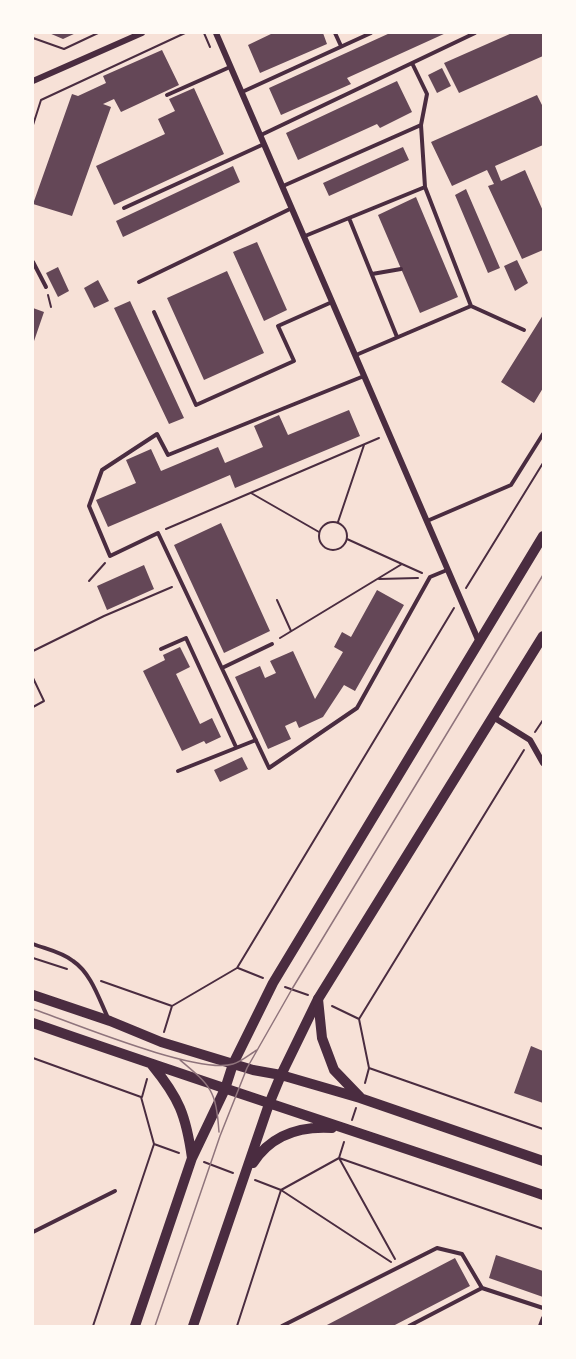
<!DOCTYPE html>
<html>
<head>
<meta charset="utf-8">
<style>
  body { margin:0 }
  #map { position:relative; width:576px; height:1359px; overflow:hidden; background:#f7e1d7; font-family:"Golos Text",sans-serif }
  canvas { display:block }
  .frame { position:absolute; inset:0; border:34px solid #fffaf5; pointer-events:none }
</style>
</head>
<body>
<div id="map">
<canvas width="576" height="1359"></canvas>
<div class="frame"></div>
</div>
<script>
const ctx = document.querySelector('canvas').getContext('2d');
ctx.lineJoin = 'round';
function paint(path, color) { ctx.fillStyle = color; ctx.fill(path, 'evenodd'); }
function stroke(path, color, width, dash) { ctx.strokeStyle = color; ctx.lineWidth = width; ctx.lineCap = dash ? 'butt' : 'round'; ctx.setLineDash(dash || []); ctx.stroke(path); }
paint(new Path2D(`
  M49 33H76L63 39Z
  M273 33H323L327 44 260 73 248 45Z
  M390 33H446L347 78 351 84 281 115 269 88Z
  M512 33H543V56L459 93 444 63Z
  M162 50 179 85 121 112 114 99 103 104 111 107 72 216 33 204 72 94 78 96 106 83 103 76Z
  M442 68 451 86 437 93 428 75Z
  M397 81 412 112 380 128 377 124 298 160 286 133Z
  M194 88 224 154 114 205 96 166 165 134 158 119 175 111 169 99Z
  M537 95 543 107V145L495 166 501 181 525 170 543 211V250L522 259 488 186 494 184 487 170 452 186 431 142Z
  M403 147 409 160 329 196 323 183Z
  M233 166 240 182 123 237 116 221Z
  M466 189 500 268 488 273 455 195Z
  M416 197 458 297 420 313 378 215Z
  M257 242 287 310 264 321 233 252Z
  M517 260 528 283 515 291 504 266Z
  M58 267 69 291 58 297 46 273Z
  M227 271 264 353 204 380 167 298Z
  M98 280 109 301 94 308 84 288Z
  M130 301 184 418 169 424 114 308Z
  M33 308 44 312 33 344Z
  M543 315V388L534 403 501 382Z
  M349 410 360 436 235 488 230 475 108 527 96 500 136 483 126 460 151 449 161 471 218 447 225 463 263 447 254 426 279 415 288 435Z
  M221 523 270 631 224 653 174 545Z
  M144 565 154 589 107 610 97 586Z
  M377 590 404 605 355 691 344 685 323 717 299 728 296 721 285 726 291 739 268 749 235 677 260 666 265 678 276 673 270 661 293 651 315 699 343 652 334 647 342 632 351 637Z
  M180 647 190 667 176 674 200 724 212 718 221 737 206 744 204 741 182 751 143 671 165 660 163 655Z
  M242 757 248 769 220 782 214 770Z
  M531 1046 543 1051V1103L514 1093Z
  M496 1255 543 1271V1297L489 1278Z
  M455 1258 470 1286 393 1326H325Z`), '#644757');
stroke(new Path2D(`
  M204 33 210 47
  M33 38 64 49 98 33
  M33 125 41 100 185 33
  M48 295 51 307
  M251 493 319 532
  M338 522 364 445
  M319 536a14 14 0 1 1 28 0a14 14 0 1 1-28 0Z
  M166 529 379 438
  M347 539 402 564
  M379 579 418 578
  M89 581 105 563
  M466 588 543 463
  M277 600 291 631
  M280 638 402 564 422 573
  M33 651 104 616 172 587
  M33 678 44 701 33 707
  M535 732 543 720
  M524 750 359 1019 369 1068 543 1129
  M33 958 67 969
  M238 968 263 978
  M101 981 172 1006 237 968 454 608
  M285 987 308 995
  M332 1006 359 1019
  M164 1032 172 1006
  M33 1058 141 1097 154 1144 93 1326
  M365 1083 369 1068
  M142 1097 147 1079
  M352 1120 356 1108
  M154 1144 179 1153
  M339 1158 395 1259
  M339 1158 543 1229
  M204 1162 233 1173
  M255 1180 281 1190 391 1262
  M237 1326 281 1190 339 1158 344 1142`), '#4a2c40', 2);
stroke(new Path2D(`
  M335 33 341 46
  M412 63 427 94 421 125 425 187
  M242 92 371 33
  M167 95 230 67
  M261 135 475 33
  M283 186 421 125
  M124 208 264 144
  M349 218 425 187 471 306
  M305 236 349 218 397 337
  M33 262 46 287
  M372 274 401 269
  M139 282 292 208
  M154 312 196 405 294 361 278 326 332 302
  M356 355 471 306 524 330
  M364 376 168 455 157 434 102 470 89 506 110 556 158 533 269 768 357 708 430 577 447 570
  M427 521 511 485 543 434
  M161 649 186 638 236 747
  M222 668 272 644
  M178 771 256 740
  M33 944C46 949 62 952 73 961 91 973 99 999 108 1018
  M33 1232 115 1191
  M282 1326 437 1248 462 1254 482 1288 543 1308
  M409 1326 482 1288
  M540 1326 543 1318`), '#4a2c40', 4);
stroke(new Path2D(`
  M216 33 479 642
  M33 81 142 33
  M493 717 530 740 543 763`), '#4a2c40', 6);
stroke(new Path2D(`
  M233 1064 273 983 543 536
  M281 1075 318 999 543 636`), '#4a2c40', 10);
stroke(new Path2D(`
  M33 995 110 1021 161 1042 253 1070 281 1075 360 1098 543 1161
  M318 999 322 1038 334 1070 360 1097
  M33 1023C202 1082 373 1137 543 1195
  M152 1065C179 1098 186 1115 192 1158
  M253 1163C271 1135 300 1126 332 1128
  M135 1326 192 1158 225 1089 233 1064
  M193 1326 269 1104 281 1075`), '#4a2c40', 10);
stroke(new Path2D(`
  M33 1009C73 1023 198 1075 233 1064 241 1062 250 1054 257 1050
  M180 1060C211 1086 216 1090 219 1132
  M155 1326 220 1136 247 1068 292 989 543 575`), '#8f747c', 1.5);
</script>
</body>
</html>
